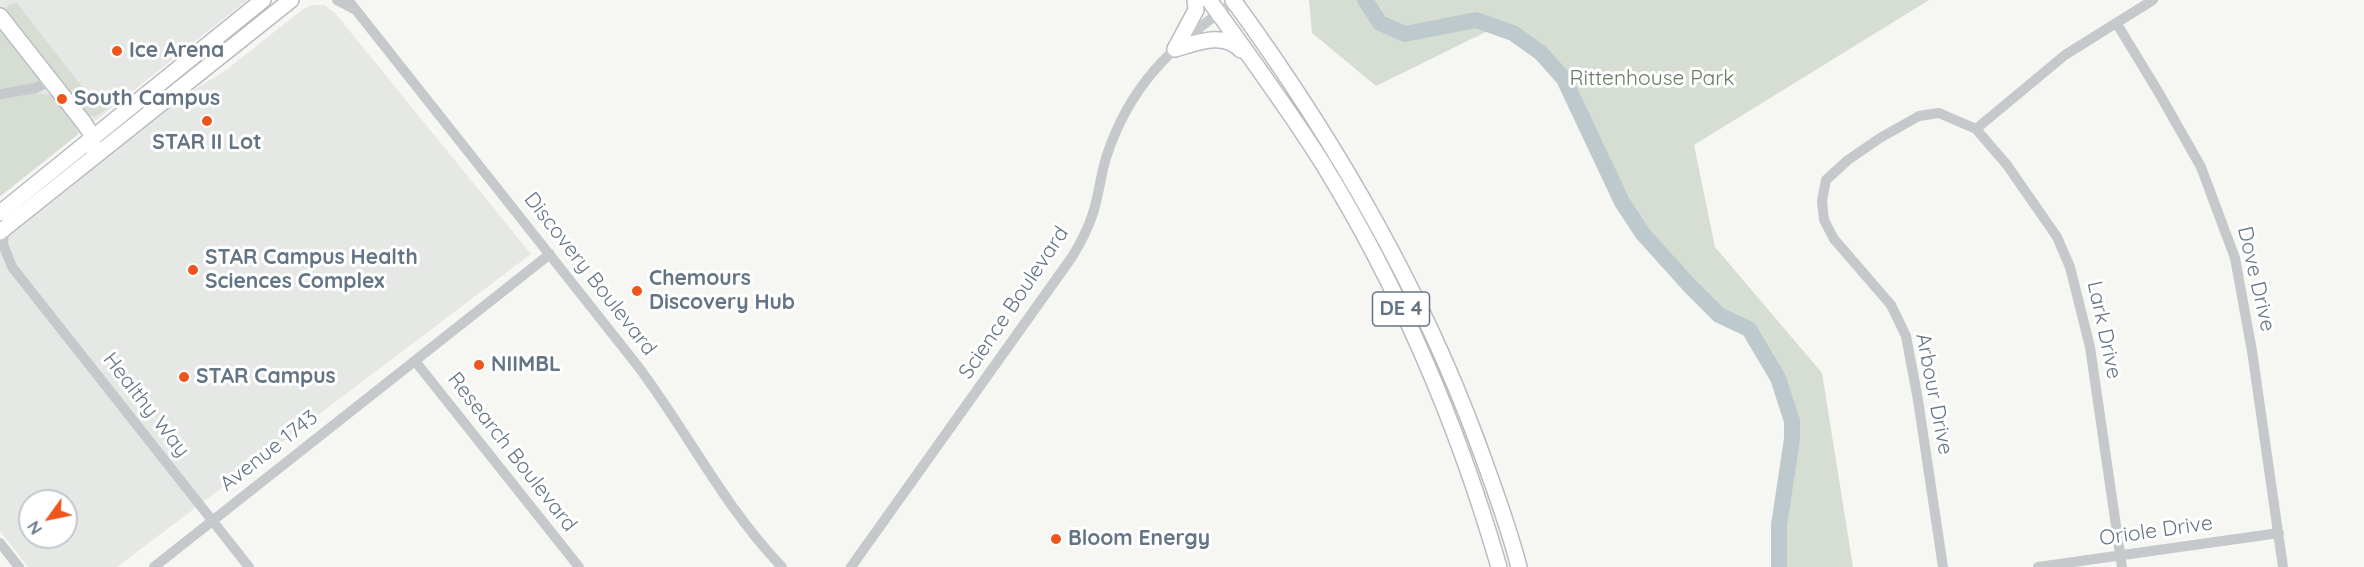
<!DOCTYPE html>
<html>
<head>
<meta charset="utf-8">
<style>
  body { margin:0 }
  #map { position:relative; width:2364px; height:567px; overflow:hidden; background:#f6f6f2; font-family:Quicksand,sans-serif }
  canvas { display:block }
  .north { position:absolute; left:18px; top:489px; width:60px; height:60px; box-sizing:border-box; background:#fff; border:2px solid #c1c8ce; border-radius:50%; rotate:237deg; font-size:16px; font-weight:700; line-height:24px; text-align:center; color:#637585 }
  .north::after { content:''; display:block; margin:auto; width:21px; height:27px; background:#ee541b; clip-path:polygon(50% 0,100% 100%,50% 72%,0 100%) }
</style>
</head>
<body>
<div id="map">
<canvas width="2364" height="567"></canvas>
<div class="north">N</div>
</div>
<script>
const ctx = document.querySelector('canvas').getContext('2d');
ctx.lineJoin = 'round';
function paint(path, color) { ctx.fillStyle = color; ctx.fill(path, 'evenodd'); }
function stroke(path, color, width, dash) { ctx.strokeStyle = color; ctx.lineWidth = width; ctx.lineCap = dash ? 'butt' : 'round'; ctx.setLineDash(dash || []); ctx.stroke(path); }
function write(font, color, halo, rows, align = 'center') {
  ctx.font = font + ' Quicksand,sans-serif'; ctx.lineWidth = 6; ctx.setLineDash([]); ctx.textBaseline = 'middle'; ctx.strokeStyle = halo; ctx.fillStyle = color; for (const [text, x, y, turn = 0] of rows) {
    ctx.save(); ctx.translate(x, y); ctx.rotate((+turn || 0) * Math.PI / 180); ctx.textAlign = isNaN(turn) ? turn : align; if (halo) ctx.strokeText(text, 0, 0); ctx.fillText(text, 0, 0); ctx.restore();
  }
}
paint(new Path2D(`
  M0 0H247L0 197Z
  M312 5H324L335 13 531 254 117 567H28L0 531V244L190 92 225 71 303 9ZM30 501H66V537H30Z`), '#e6e8e6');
paint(new Path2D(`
  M1309 0H1929L1694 145 1715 247 1822 373 1853 567H1779V525L1792 439V421L1789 406 1778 378 1749 330 1719 315 1689 285 1643 234 1622 202 1580 111 1564 79 1554 66 1527 43 1498 26 1376 86 1312 33Z
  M16 2 97 106 105 101 110 107 95 117 89 115 85 118 7 17V6Z
  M0 21 39 75V80L34 84 0 89Z
  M31 93 55 95 79 123 76 126 78 134 0 196V97Z`), '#d6ded3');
stroke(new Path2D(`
  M1365 0 1380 23 1405 34 1476 20 1513 33 1541 53 1564 79 1622 202 1643 234 1689 285 1719 315 1749 329 1778 378 1792 421V439L1779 525V567`), '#bec9ce', 16);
const primary = new Path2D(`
  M1209 0C1248 54 1288 108 1323 164 1400 289 1458 426 1499 567
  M1233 0C1333 137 1418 282 1477 441 1492 482 1508 524 1519 567
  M0 16 84 123 93 137 92 147
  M1175 49C1196 43 1223 31 1241 50
  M1175 49 1196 10 1195 0
  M0 213 263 0
  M0 232 291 0`);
stroke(primary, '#b8bcc0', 18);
stroke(new Path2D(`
  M337 0 354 9
  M348 0 637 365C687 431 724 507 782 567
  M2117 24 2159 93 2201 167 2235 258 2252 351 2283 567
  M0 94 36 88 51 80
  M1976 129 2065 55 2153 0
  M4 229 3 244 12 267 249 567
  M415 361 579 567
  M0 543 19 567
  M154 567 550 254
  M851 567 1072 257C1080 244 1087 231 1092 216 1099 197 1100 177 1106 158 1129 85 1173 45 1234 2
  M1943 567 1918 400 1906 336 1891 305 1834 239 1824 220 1822 201 1826 180 1848 160 1880 138 1919 116 1939 113 1976 129 2007 165 2057 237 2070 267 2090 347 2122 567
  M2038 567 2279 533`), '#c5c9cc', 10);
stroke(primary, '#fff', 15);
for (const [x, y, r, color] of [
  [117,51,6,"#ee541b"],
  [62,99,6,"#ee541b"],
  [207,121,6,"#ee541b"],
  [193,270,6,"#ee541b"],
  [637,291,6,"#ee541b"],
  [479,365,6,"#ee541b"],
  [184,377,6,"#ee541b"],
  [1056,539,6,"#ee541b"]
]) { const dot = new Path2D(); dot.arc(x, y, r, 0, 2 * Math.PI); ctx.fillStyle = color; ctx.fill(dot); stroke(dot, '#fff', 2); }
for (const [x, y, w] of [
  [1401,309,57]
]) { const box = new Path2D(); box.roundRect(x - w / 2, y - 17, w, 34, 4.5); ctx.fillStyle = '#fff'; ctx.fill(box); stroke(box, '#637585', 1.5); }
write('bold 20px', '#637585', null, [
  ["DE 4",1401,309]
]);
write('bold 21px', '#637585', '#fff', [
  ["Ice Arena",129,51],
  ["South Campus",74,99],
  ["STAR II Lot",207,143,"center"],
  ["STAR Campus Health",205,258],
  ["Sciences Complex",205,282],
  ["Chemours",649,279],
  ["Discovery Hub",649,303],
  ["NIIMBL",491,365],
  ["STAR Campus",196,377],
  ["Bloom Energy",1068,539]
], 'left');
write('21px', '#667c62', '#fff', [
  ["Rittenhouse Park",1652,79]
]);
write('21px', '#637585', '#fff', [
  ["Discovery Boulevard",590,274,52],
  ["Dove Drive",2256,279,77],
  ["Science Boulevard",1014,303,-56],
  ["Lark Drive",2104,330,78],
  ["Arbour Drive",1934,394,79],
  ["Healthy Way",146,405,52],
  ["Avenue 1743",269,451,-38],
  ["Research Boulevard",512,452,52],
  ["Oriole Drive",2156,531,-8]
]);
</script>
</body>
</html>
